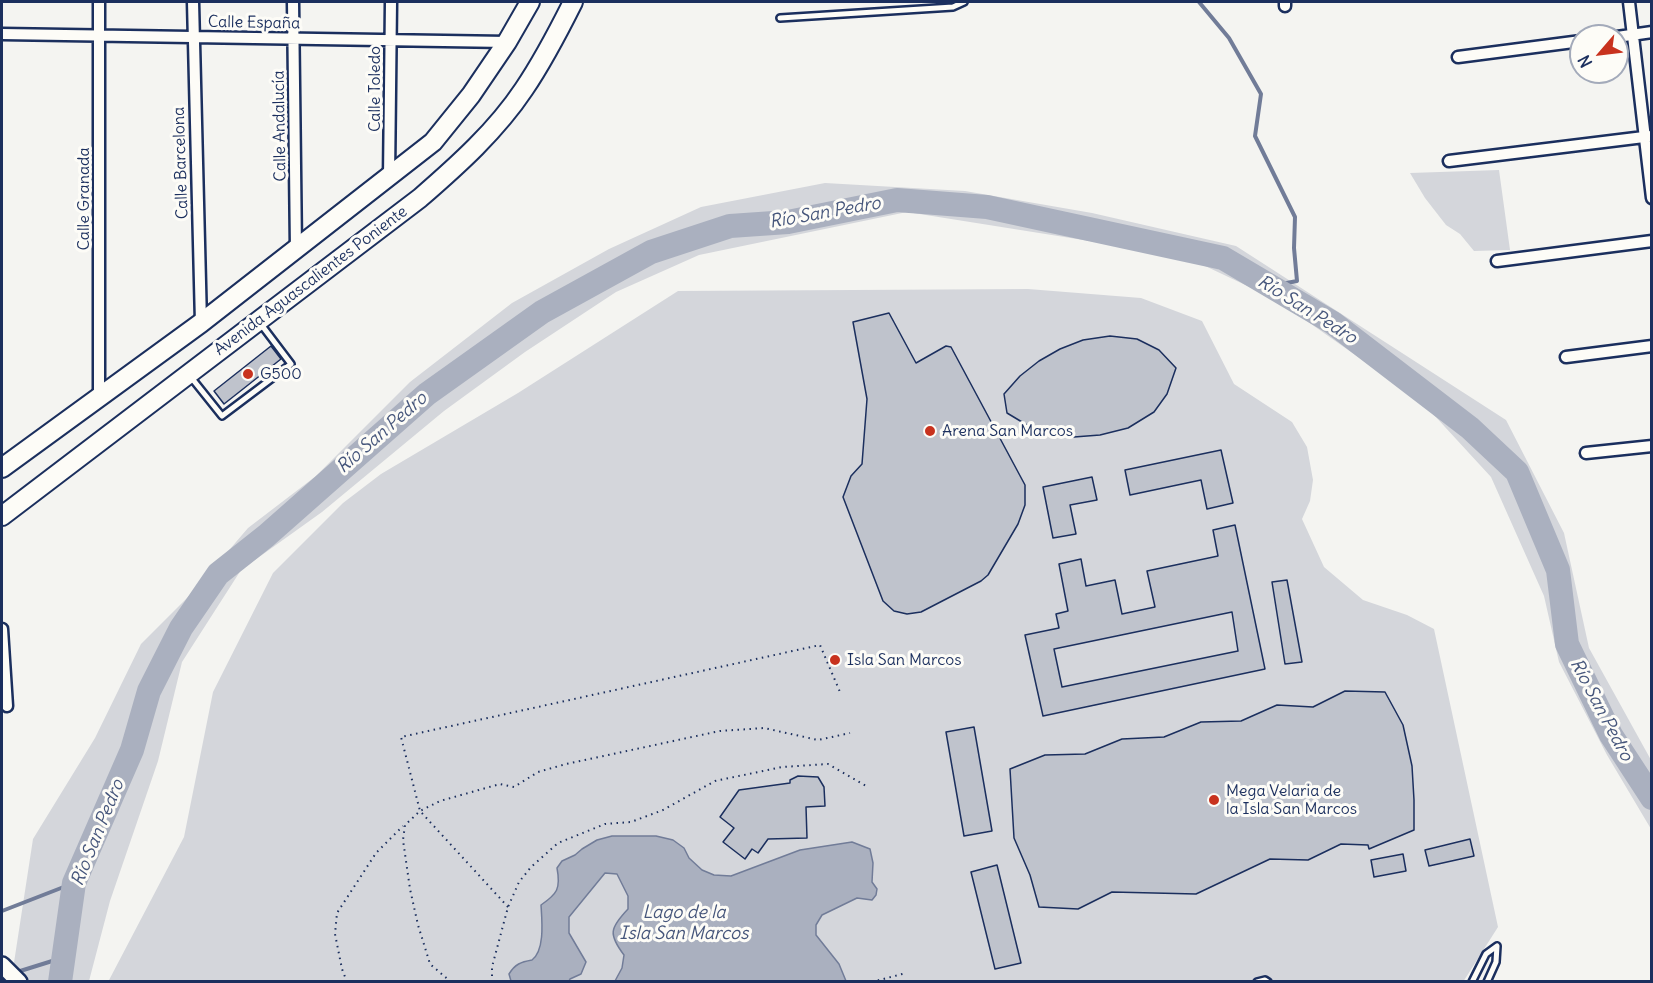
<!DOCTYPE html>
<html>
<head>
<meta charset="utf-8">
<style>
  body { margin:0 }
  #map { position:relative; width:1653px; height:983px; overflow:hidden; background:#f4f4f1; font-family:Delius,sans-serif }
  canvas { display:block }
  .frame { position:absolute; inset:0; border:3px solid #1b2f5e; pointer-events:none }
  .north { position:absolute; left:1569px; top:24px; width:60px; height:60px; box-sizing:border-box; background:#fdfcf7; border:2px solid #a3aaba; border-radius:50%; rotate:242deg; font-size:16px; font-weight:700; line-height:24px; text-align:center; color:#1b2f5e }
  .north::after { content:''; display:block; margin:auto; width:21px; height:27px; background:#c8321e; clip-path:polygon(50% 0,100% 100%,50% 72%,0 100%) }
</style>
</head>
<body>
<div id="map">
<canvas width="1653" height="983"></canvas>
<div class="frame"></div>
<div class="north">N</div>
</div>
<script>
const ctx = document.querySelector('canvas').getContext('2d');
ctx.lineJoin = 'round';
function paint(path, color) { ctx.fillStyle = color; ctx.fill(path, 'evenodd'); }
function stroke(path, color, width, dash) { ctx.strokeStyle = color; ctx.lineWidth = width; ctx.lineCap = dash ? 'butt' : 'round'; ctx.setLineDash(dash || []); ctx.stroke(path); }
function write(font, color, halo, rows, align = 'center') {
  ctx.font = font + ' Delius,sans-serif'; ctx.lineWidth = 6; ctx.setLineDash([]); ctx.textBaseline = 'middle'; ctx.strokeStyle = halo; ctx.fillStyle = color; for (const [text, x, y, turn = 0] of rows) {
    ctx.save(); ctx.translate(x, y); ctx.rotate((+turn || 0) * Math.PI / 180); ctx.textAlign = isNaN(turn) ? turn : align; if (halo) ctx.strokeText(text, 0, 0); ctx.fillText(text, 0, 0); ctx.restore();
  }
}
paint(new Path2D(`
  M1499 170 1510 250 1474 251 1460 234 1446 225 1425 198 1410 173Z
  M825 183 965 191 1092 213 1236 246 1506 420 1564 533 1589 648 1651 760V829L1607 755 1559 662 1544 596 1491 477 1422 402 1277 300 1184 256 907 212 699 255 616 292 525 352 444 411 322 512 241 570 182 662 158 761 110 901 89 981 11 982 33 839 95 738 141 644 194 591 248 528 316 476 410 382 512 303 609 249 701 207Z
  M1028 289 1141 298 1202 321 1234 384 1292 422 1307 447 1313 480 1310 501 1302 519 1324 567 1363 600 1407 615 1434 629 1498 927 1463 982H108L184 837 213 692 273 573 343 503 381 474 518 393 678 291Z`), '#d4d6db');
const water = new Path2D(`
  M612 836H656L673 840 684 848 689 858 702 870 714 875 731 876 800 850 852 842 870 849 873 863 872 882 877 889 876 895 872 900 857 898 822 915 816 925V935L839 964 846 981H615L622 968 624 955C608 934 610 928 628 909V896L617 874 605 873 569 917V933L586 962 581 974 570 979 569 981H511L509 974C515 964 521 962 532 960 545 950 542 921 541 905 557 894 561 889 557 868L562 861 575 855 582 849 597 840Z`);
paint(water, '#aab0bf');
stroke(water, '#717c98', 1.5);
stroke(new Path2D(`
  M1199 2 1229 38 1261 94 1255 136 1295 217 1294 248 1297 281 1271 286
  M2 911 74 883
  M17 972 65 957`), '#717c98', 4);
stroke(new Path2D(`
  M60 982 74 883 132 750 149 691 181 628 218 574 266 536 427 394 542 312 651 252 730 226 788 222 897 200 987 207 1223 258 1333 323 1470 428 1517 472 1558 570 1567 644 1611 735 1652 798`), '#aab0bf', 24);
const building = new Path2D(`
  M889 313 916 363 946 346 951 347 1025 485V505L1018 524 988 575 981 581 921 612 907 614 894 611 883 601 843 497 851 476 862 464 867 399 853 322Z
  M1110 336 1137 339 1159 350 1176 368 1167 394 1154 412 1128 428 1100 435 1074 437 1050 434 1027 425 1007 413 1004 394 1020 376 1039 361 1060 349 1083 340Z
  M271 346 281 359 224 404 214 391Z
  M1221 450 1233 503 1207 509 1201 480 1130 495 1125 470Z
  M1092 477 1097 500 1070 505 1076 534 1053 538 1043 487Z
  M1235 525 1265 669 1043 716 1025 635 1059 628 1056 614 1068 611 1059 564 1081 559 1086 586 1115 580 1122 614 1155 607 1147 571 1218 556 1213 530ZM1232 612 1238 651 1062 687 1054 649Z
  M1287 580 1302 662 1285 664 1272 582Z
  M1345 691 1385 692 1403 725 1412 766 1414 800V830L1369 849 1368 845 1341 844 1308 860 1270 859 1196 894 1112 892 1078 909 1039 907 1030 875 1014 838 1010 769 1045 755 1085 754 1122 739 1164 737 1201 722 1241 721 1277 705 1313 707Z
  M974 727 992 831 964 836 946 732Z
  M798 776 818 777 824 787 825 806 806 807 807 838 768 839 758 853 752 849 745 859 723 842 734 828 720 817 739 790 790 783V780Z
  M1470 839 1474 856 1429 866 1425 850Z
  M1403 854 1406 871 1374 877 1371 860Z
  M997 865 1021 963 995 969 971 872Z`);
paint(building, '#bfc3cc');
stroke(building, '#1b2f5e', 1.5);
const lane = new Path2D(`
  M780 18 953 7 964 2
  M190 376 222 416 291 364 260 323
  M1257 982 1265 980 1268 982
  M1472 982 1486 954 1497 946 1496 962 1487 982`);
const street = new Path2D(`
  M193 2 201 323
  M293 2 296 249
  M1629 2 1652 198
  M1285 6V2
  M2 34 507 42
  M1617 37 1652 32
  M1458 57 1581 41
  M1449 161 1652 136
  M389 177 391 2
  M1497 261 1652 241
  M1566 357 1652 346
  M99 396V2
  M1586 453 1652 446
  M2 629 7 706`);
const secondary = new Path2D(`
  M2 965 19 982`);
const primary = new Path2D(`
  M2 468 201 323 433 142 471 95 507 42 530 2
  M2 516 420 198C458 165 496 131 524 89 543 61 558 32 573 2`);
stroke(lane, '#1b2f5e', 10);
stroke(street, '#1b2f5e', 15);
stroke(secondary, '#1b2f5e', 20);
stroke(primary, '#1b2f5e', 22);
stroke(new Path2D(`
  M508 907 420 811 401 737 820 645 840 692
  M347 982 342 969 335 934 337 913 376 853 403 826
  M451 982 430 964 418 925 410 889 403 840 405 825 420 811 440 801 500 784 514 787 538 772 566 764 720 731 764 728 818 740 850 733
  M492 982V967L508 907 519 882 531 867 558 843 605 824 631 822 663 810 715 781 782 767 828 764 868 787
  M872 982 906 973`), '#1b2f5e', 2, [1.5, 4.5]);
stroke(lane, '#fdfcf7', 5);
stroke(street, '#fdfcf7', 10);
stroke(secondary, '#fdfcf7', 15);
stroke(primary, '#fdfcf7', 18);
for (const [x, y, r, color] of [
  [248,374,6,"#c8321e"],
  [930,431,6,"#c8321e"],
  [835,660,6,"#c8321e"],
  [1214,800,6,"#c8321e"]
]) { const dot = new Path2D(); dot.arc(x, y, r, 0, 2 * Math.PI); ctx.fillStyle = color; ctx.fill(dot); stroke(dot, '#fdfcf7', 2); }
write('16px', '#1b2f5e', '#fdfcf7', [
  ["Calle España",254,23,1],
  ["Calle Toledo",375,89,-90],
  ["Calle Andalucía",280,126,-91],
  ["Calle Barcelona",181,163,-92],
  ["Calle Granada",84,199,-90],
  ["Avenida Aguascalientes Poniente",311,281,-37]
]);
write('16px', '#1b2f5e', '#fdfcf7', [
  ["G500",260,374],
  ["Arena San Marcos",942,431],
  ["Isla San Marcos",847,660],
  ["Mega Velaria de",1226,791],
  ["la Isla San Marcos",1226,809]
], 'left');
write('italic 18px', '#46567b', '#fdfcf7', [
  ["Río San Pedro",825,213,-10],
  ["Río San Pedro",1307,310,32],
  ["Río San Pedro",382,433,-41],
  ["Río San Pedro",1601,710,62],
  ["Río San Pedro",98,833,-68],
  ["Lago de la",684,913],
  ["Isla San Marcos",684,934]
]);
</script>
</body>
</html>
